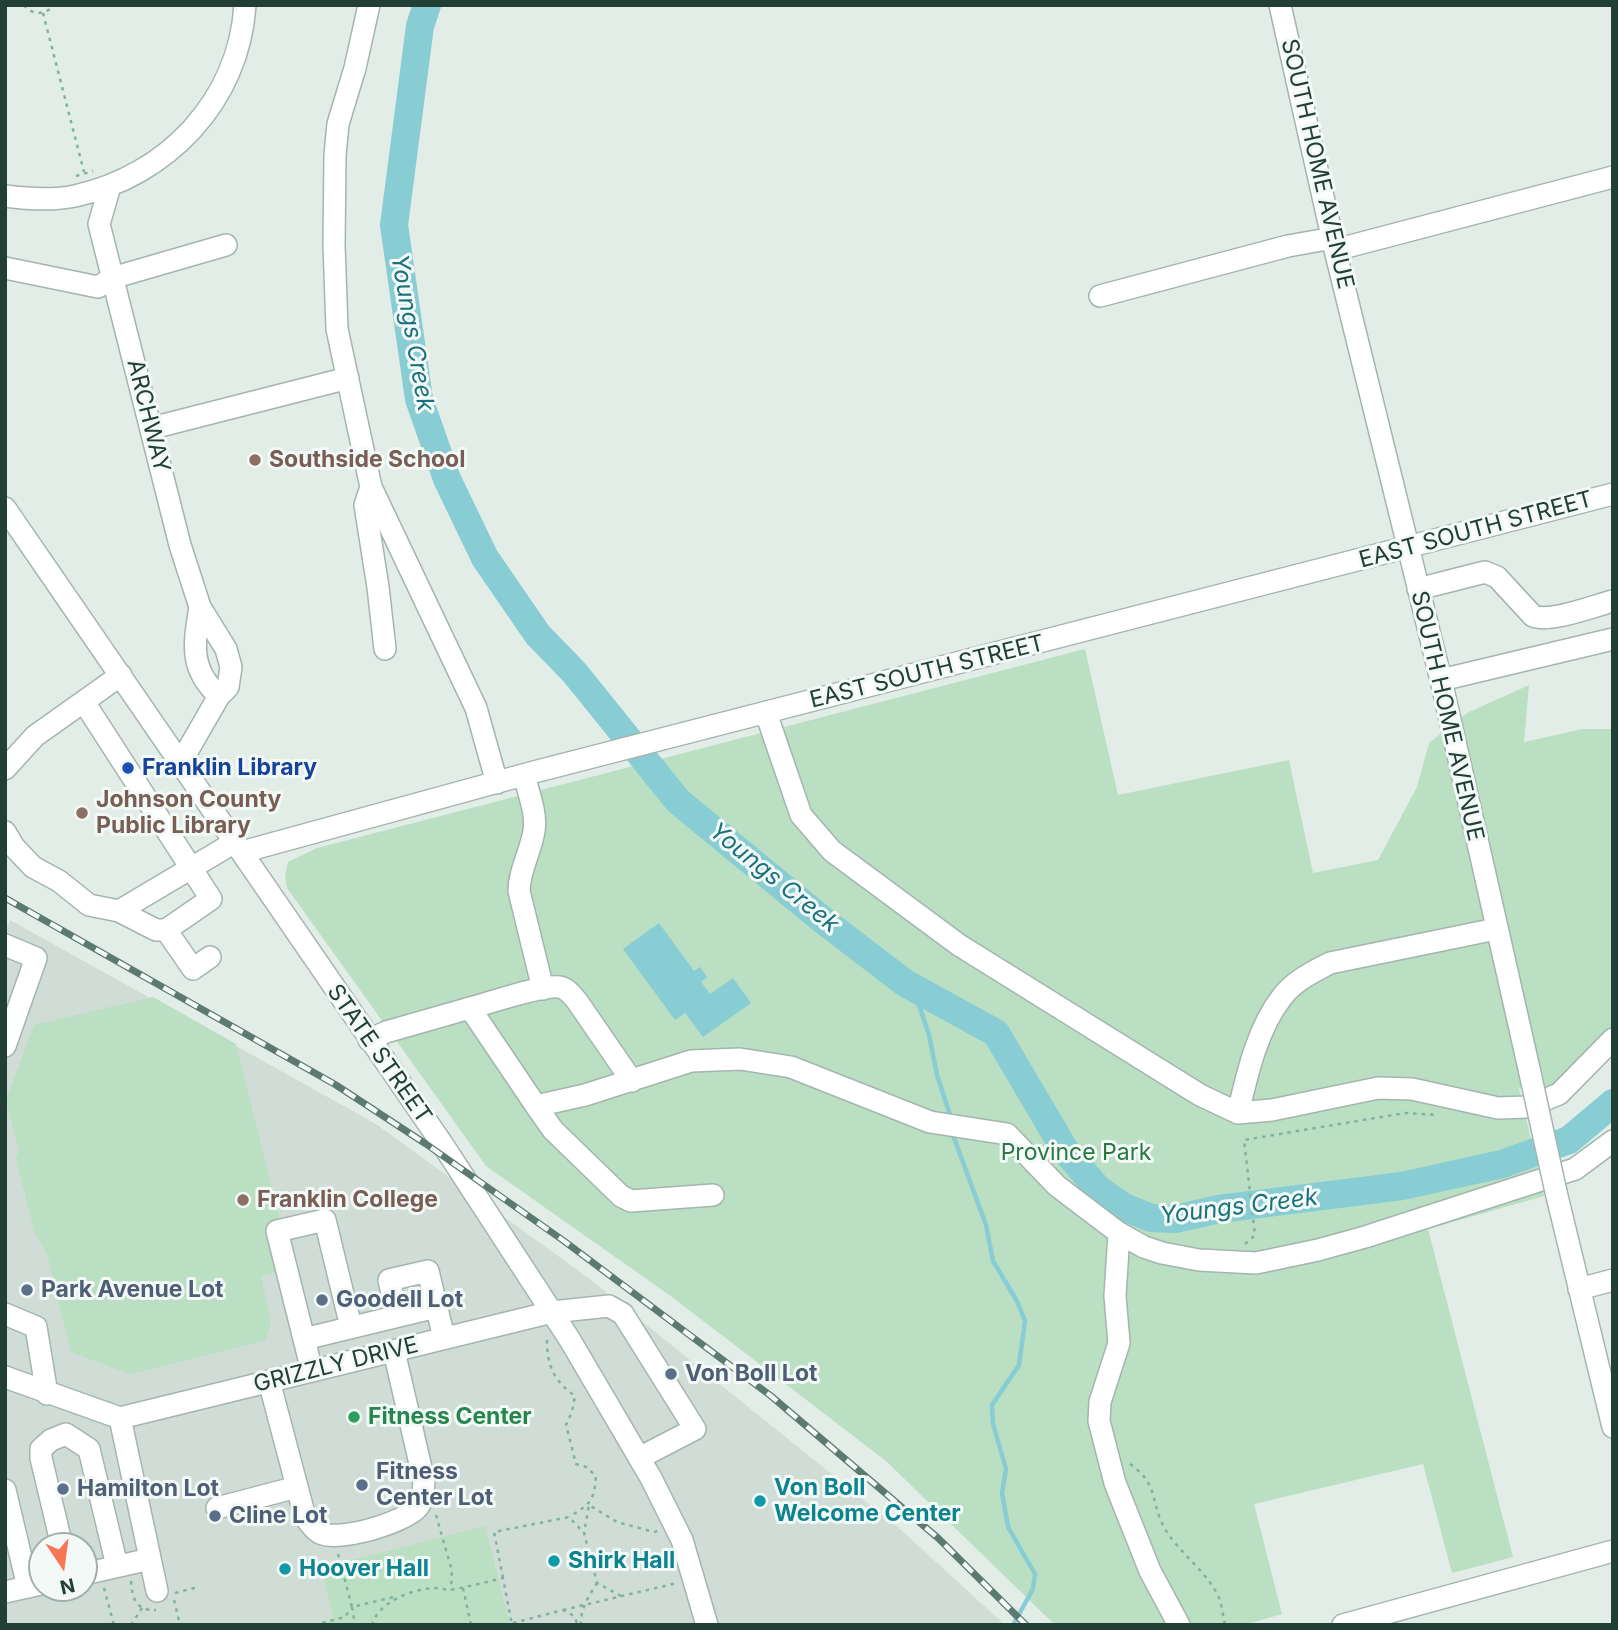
<!DOCTYPE html>
<html>
<head>
<meta charset="utf-8">
<style>
  body { margin:0 }
  #map { position:relative; width:1618px; height:1630px; overflow:hidden; background:#e2ede7; font-family:Inter,sans-serif }
  canvas { display:block }
  .frame { position:absolute; inset:0; border:7px solid #213f35; pointer-events:none }
  .north { position:absolute; left:28px; top:1532px; width:70px; height:70px; box-sizing:border-box; background:#f3f9f6; border:2px solid #9fafa9; border-radius:50%; rotate:167deg; font-size:19px; font-weight:700; line-height:28px; text-align:center; color:#213f35 }
  .north::after { content:''; display:block; margin:auto; width:24px; height:32px; background:#f77656; clip-path:polygon(50% 0,100% 100%,50% 72%,0 100%) }
</style>
</head>
<body>
<div id="map">
<canvas width="1618" height="1630"></canvas>
<div class="frame"></div>
<div class="north">N</div>
</div>
<script>
const ctx = document.querySelector('canvas').getContext('2d');
ctx.lineJoin = 'round';
function paint(path, color) { ctx.fillStyle = color; ctx.fill(path, 'evenodd'); }
function stroke(path, color, width, dash) { ctx.strokeStyle = color; ctx.lineWidth = width; ctx.lineCap = dash ? 'butt' : 'round'; ctx.setLineDash(dash || []); ctx.stroke(path); }
function write(font, color, halo, rows, align = 'center') {
  ctx.font = font + ' Inter,sans-serif'; ctx.lineWidth = 6; ctx.setLineDash([]); ctx.textBaseline = 'middle'; ctx.strokeStyle = halo; ctx.fillStyle = color; for (const [text, x, y, turn = 0] of rows) {
    ctx.save(); ctx.translate(x, y); ctx.rotate((+turn || 0) * Math.PI / 180); ctx.textAlign = isNaN(turn) ? turn : align; if (halo) ctx.strokeText(text, 0, 0); ctx.fillText(text, 0, 0); ctx.restore();
  }
}
paint(new Path2D(`
  M10 920 376 1124 587 1277 901 1530 1005 1625H5V933ZM42 1546H84V1588H42Z`), '#d0ddd6');
paint(new Path2D(`
  M1085 649 1118 795 1289 760 1313 873 1378 860 1417 787 1429 743 1467 713 1529 685 1524 742 1583 729H1613V1037L1563 1097 1519 1088 1544 1196 1428 1229 1513 1557 1452 1573 1423 1464 1254 1504 1282 1614 1244 1625H1055L886 1461 672 1297 486 1166 287 888 285 876 288 862 317 848Z
  M153 997 236 1044 292 1269 261 1276 271 1322 266 1340 130 1374 71 1352 47 1254 34 1231 16 1158 19 1151 6 1100 34 1025Z
  M485 1526 510 1625H314L334 1619 321 1568Z`), '#badfc2');
paint(new Path2D(`
  M659 923 694 971 700 967 707 977 701 982 710 994 733 978 751 1003 703 1037 685 1013 675 1020 623 949Z`), '#88ccd4');
stroke(new Path2D(`
  M905 983 919 1005 929 1035 937 1075 951 1118
  M953 1135 986 1225 993 1261 1017 1301 1025 1321 1019 1365 992 1405 993 1424 1006 1469 1002 1493 1008 1527 1035 1574 1033 1589 1013 1625`), '#88ccd4', 4.5);
stroke(new Path2D(`
  M427 5 420 26 394 225 419 399 447 479 485 558 538 635 574 672 678 801 824 921 905 983 996 1033 1065 1150 1098 1189 1124 1207 1151 1218 1175 1219 1219 1209 1402 1186 1502 1164 1569 1140 1613 1103`), '#88ccd4', 28);
const minor = new Path2D(`
  M369 5 355 68 338 124 335 155 334 245 337 329 371 487 476 708 497 783
  M1280 5 1335 250 1441 680 1530 1073
  M110 186 99 224 180 545 200 607 226 649 231 667 228 687 219 696 181 762
  M5 196C28 199 52 201 75 196 167 176 239 101 245 5
  M1335 250 1613 177
  M5 268 98 287 112 278 226 245
  M1100 296 1288 246 1333 238
  M152 428 348 378
  M371 487 365 505 378 587 385 649
  M5 508 443 1145 570 1340 651 1478 682 1540 707 1625
  M1418 589 1485 572 1497 577 1533 616C1551 623 1593 606 1613 601
  M200 607C194 644 189 669 219 696
  M1441 680 1613 639
  M766 713 801 815 832 851 959 945 1200 1095 1238 1113 1272 1110 1378 1088 1412 1089 1498 1108 1527 1107 1559 1094 1613 1039
  M5 769 35 736 121 675
  M524 775C528 792 537 813 534 831 531 851 519 871 519 891L543 989
  M5 832 14 847 33 867 59 881 89 905 119 911 156 930H166L211 899 84 702
  M242 852 534 772 1613 494
  M119 911 235 842
  M166 930 193 969 210 957
  M5 945 36 958 5 1046
  M470 1008C490 1003 541 985 559 987 567 988 572 995 577 1001L632 1081
  M369 1040 386 1032 470 1008 536 1106 585 1095 691 1061 740 1059 791 1067 930 1122 1007 1134 1057 1186 1119 1233 1144 1247 1162 1253 1199 1260 1256 1263 1318 1250 1365 1237 1575 1169 1613 1141
  M536 1106 553 1130 621 1196 631 1201 713 1195
  M1238 1113C1247 1075 1257 1029 1282 997 1294 981 1313 972 1330 963L1496 929
  M1556 1192 1613 1427
  M1119 1233 1115 1296 1119 1343 1100 1402 1099 1421 1115 1483 1150 1571 1179 1625
  M1579 1289 1613 1280
  M5 1314 36 1327 47 1394
  M397 1316 389 1280 428 1271 444 1338
  M304 1339 436 1307
  M312 1371 277 1231 325 1220 351 1327
  M5 1377 120 1418
  M269 1381 305 1517C309 1522 314 1530 320 1533 339 1542 404 1523 418 1507 424 1499 423 1490 424 1481L394 1351
  M120 1418 552 1312 609 1306 623 1314 695 1429 639 1458
  M120 1418 157 1591
  M5 1490 28 1587
  M217 1508 297 1487
  M62 1546 41 1458V1449L51 1440 66 1434 89 1449 117 1566
  M84 1574 150 1559
  M5 1592 41 1584
  M1343 1625 1613 1551`);
stroke(minor, '#a4b5ae', 24);
stroke(new Path2D(`
  M24 5C33 16 45 15 55 5
  M43 13 84 172
  M76 176 93 171
  M1245 1244 1255 1235 1244 1140 1405 1113 1437 1115
  M547 1340C547 1366 554 1381 575 1396L572 1412 566 1425 576 1464 586 1467 596 1476C594 1502 590 1504 569 1517
  M1130 1464C1160 1485 1150 1504 1165 1529 1180 1554 1207 1571 1219 1598 1222 1606 1223 1616 1225 1625
  M436 1515 452 1571 451 1590
  M338 1554 352 1607 398 1596
  M503 1578 494 1532 569 1517 584 1533
  M131 1581C132 1598 136 1611 156 1610
  M104 1588 114 1625
  M463 1588 471 1625
  M175 1593 198 1587
  M621 1596 597 1583 584 1533 589 1505 617 1522 654 1532 658 1531
  M54 1597 78 1591
  M174 1600 180 1625
  M352 1607 355 1624
  M563 1610 677 1583
  M513 1623 563 1610 574 1616 578 1625
  M131 1625 142 1608
  M314 1625 345 1617 351 1608
  M372 1625C378 1602 412 1589 434 1588 441 1588 448 1591 455 1589 471 1586 487 1582 503 1578L512 1625
  M581 1625C580 1609 589 1596 597 1583`), '#81b2a0', 2.5, [3.5, 5]);
stroke(minor, '#fff', 21);
const rail = new Path2D(`
  M5 898 336 1085 426 1144 564 1241 771 1396 938 1538 1026 1625`);
stroke(rail, '#5c7a70', 7);
stroke(rail, '#f3f9f6', 4.5, [13]);
const minorBridge = new Path2D(`
  M1530 1073 1556 1192`);
stroke(minorBridge, '#a4b5ae', 24, []);
stroke(minorBridge, '#fff', 21);
for (const [x, y, r, color] of [
  [255,460,7,"#8d6e63"],
  [128,768,7,"#1a4fb4"],
  [82,813,7,"#8d6e63"],
  [243,1200,7,"#8d6e63"],
  [27,1290,7,"#5c6f8a"],
  [322,1300,7,"#5c6f8a"],
  [671,1374,7,"#5c6f8a"],
  [354,1417,7,"#2e9e5b"],
  [362,1485,7,"#5c6f8a"],
  [63,1489,7,"#5c6f8a"],
  [760,1501,7,"#0f9aa8"],
  [215,1516,7,"#5c6f8a"],
  [554,1561,7,"#0f9aa8"],
  [285,1569,7,"#0f9aa8"]
]) { const dot = new Path2D(); dot.arc(x, y, r, 0, 2 * Math.PI); ctx.fillStyle = color; ctx.fill(dot); stroke(dot, '#f3f9f6', 2.5); }
write('23px', '#213f35', '#f3f9f6', [
  ["SOUTH HOME AVENUE",1317,164,77],
  ["ARCHWAY",148,416,76],
  ["EAST SOUTH STREET",1476,530,-15],
  ["EAST SOUTH STREET",927,672,-14],
  ["SOUTH HOME AVENUE",1447,716,77],
  ["STATE STREET",379,1054,55],
  ["GRIZZLY DRIVE",336,1365,-14]
]);
write('bold 23px', '#785e54', '#f3f9f6', [
  ["Southside School",269,460],
  ["Johnson County",96,800],
  ["Public Library",96,826],
  ["Franklin College",257,1200]
], 'left');
write('bold 23px', '#164399', '#f3f9f6', [
  ["Franklin Library",142,768]
], 'left');
write('23px', '#2a7744', '#f3f9f6', [
  ["Province Park",1076,1153]
]);
write('bold 23px', '#4e5e75', '#f3f9f6', [
  ["Park Avenue Lot",41,1290],
  ["Goodell Lot",336,1300],
  ["Von Boll Lot",685,1374],
  ["Fitness",376,1472],
  ["Center Lot",376,1498],
  ["Hamilton Lot",77,1489],
  ["Cline Lot",229,1516]
], 'left');
write('bold 23px', '#27864d', '#f3f9f6', [
  ["Fitness Center",368,1417]
], 'left');
write('bold 23px', '#0d838f', '#f3f9f6', [
  ["Von Boll",774,1488],
  ["Welcome Center",774,1514],
  ["Shirk Hall",568,1561],
  ["Hoover Hall",299,1569]
], 'left');
write('italic 24px', '#19717d', '#f3f9f6', [
  ["Youngs Creek",412,333,80],
  ["Youngs Creek",774,878,39],
  ["Youngs Creek",1239,1207,-7]
]);
</script>
</body>
</html>
